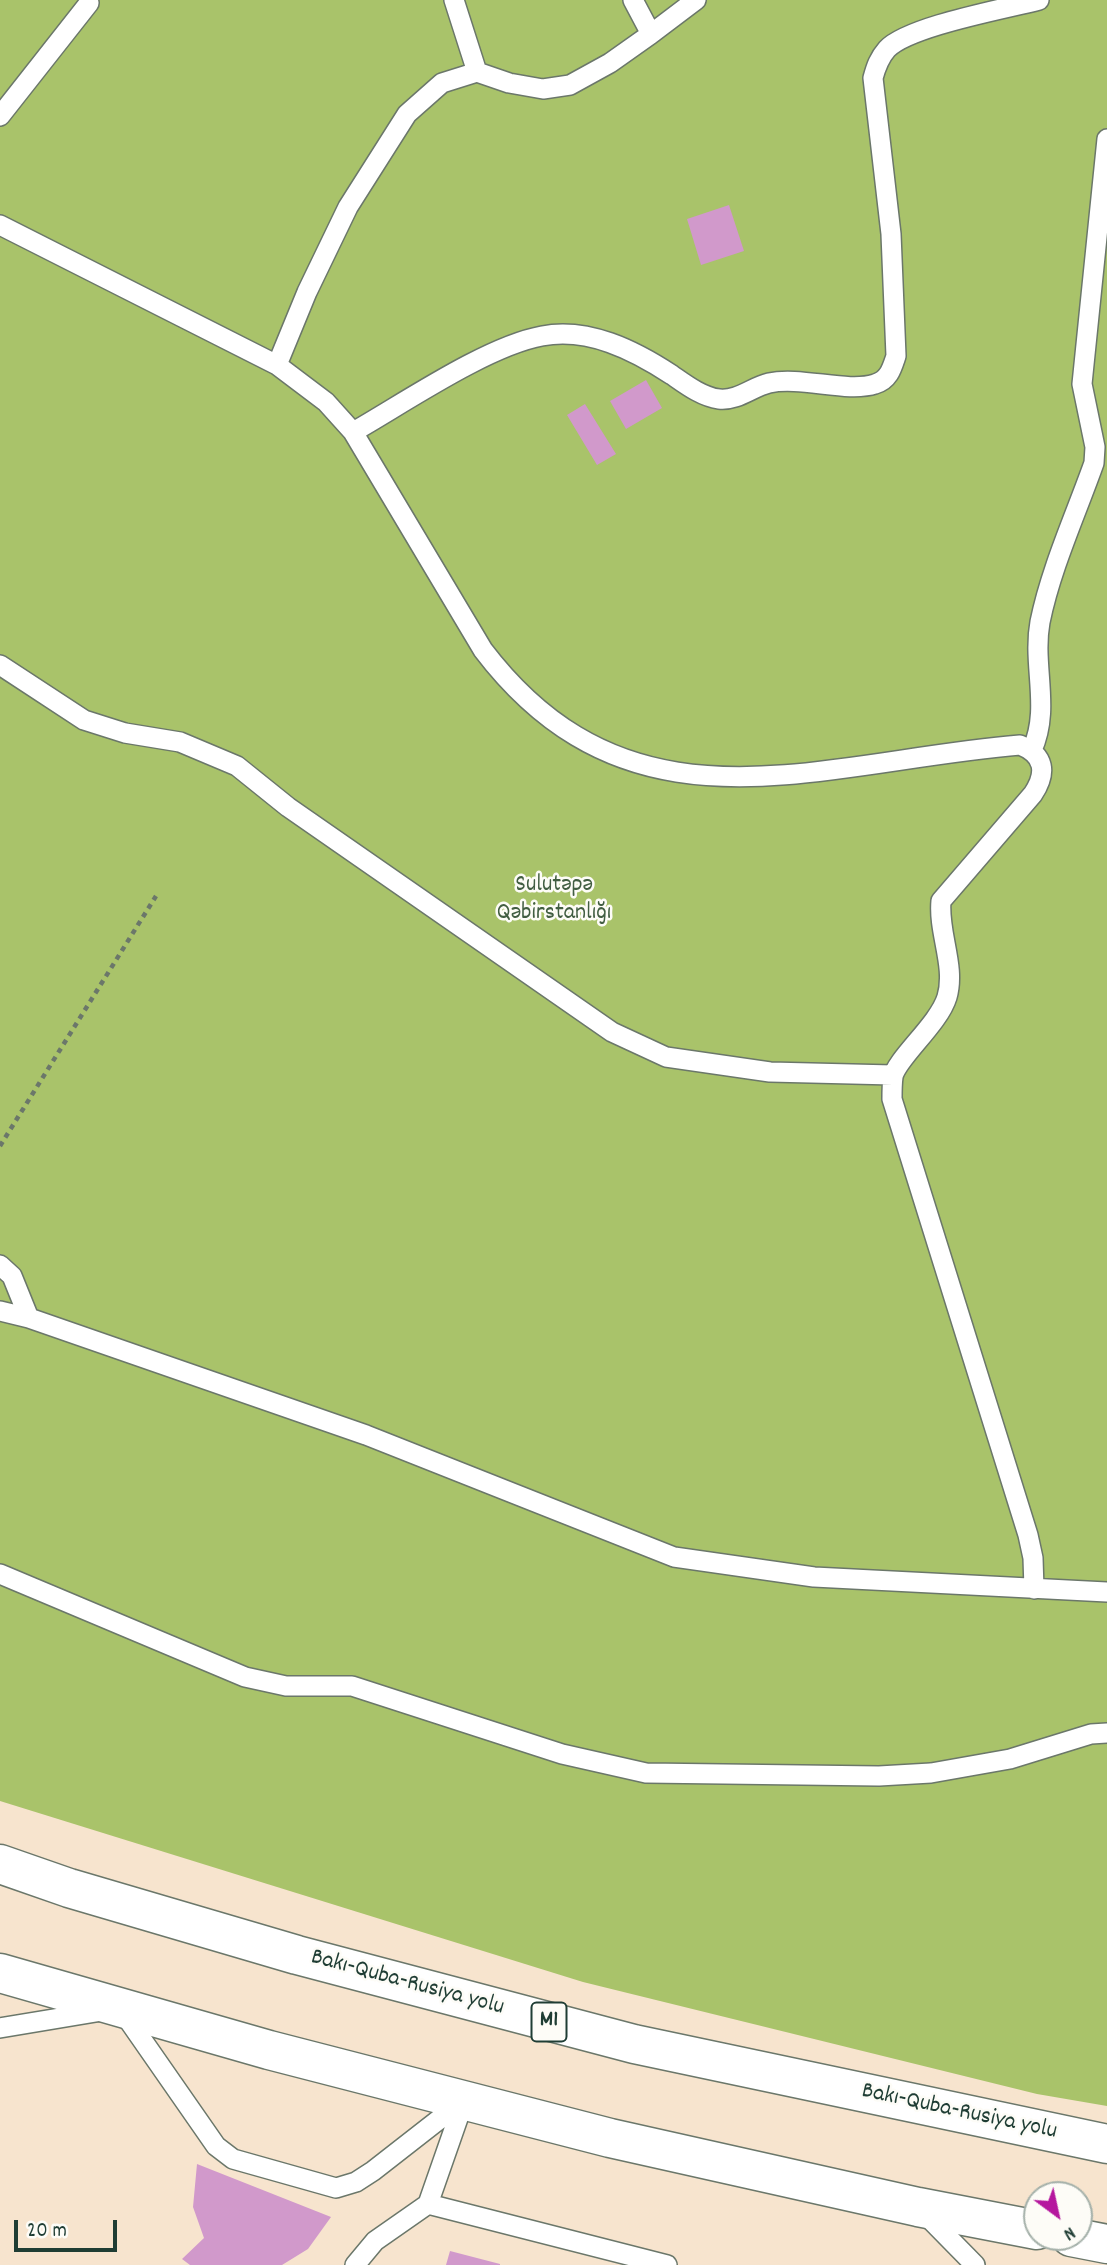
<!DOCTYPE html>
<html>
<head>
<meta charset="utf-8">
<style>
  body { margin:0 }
  #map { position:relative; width:1107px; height:2265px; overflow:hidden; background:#f7e4ce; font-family:Dekko,sans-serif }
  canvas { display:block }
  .north { position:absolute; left:1023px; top:2181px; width:70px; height:70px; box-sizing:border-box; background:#fdfcf7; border:2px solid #a4b0a9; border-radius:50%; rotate:147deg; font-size:19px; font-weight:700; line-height:28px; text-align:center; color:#1f3d34 }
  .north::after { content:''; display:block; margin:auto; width:24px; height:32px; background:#b5179e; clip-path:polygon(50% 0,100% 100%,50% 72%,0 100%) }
  .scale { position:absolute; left:14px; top:2220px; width:103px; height:32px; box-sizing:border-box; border:4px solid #1f3d34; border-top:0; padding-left:9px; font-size:21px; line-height:24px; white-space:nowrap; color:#1f3d34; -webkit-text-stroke:5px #fdfcf7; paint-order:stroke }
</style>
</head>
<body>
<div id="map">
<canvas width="1107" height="2265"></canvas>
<div class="north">N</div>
<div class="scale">20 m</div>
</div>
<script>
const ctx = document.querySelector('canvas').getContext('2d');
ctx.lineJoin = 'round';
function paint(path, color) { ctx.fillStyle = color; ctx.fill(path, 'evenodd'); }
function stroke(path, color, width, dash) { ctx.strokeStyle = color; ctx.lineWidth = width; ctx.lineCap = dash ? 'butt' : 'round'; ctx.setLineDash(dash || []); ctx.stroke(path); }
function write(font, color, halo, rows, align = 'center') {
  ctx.font = font + ' Dekko,sans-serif'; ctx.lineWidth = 5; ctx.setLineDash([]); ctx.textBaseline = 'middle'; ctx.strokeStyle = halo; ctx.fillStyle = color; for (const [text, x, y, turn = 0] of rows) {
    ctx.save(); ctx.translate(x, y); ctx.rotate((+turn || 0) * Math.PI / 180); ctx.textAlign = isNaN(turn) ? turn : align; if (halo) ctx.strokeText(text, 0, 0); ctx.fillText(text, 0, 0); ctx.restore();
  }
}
paint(new Path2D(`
  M0 0H1107V2106L1037 2094 583 1982 0 1801Z`), '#a9c36a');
paint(new Path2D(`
  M729 205 744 251 701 265 687 219Z
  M646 380 662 408 626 429 610 401Z
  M585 404 616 454 597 465 567 415Z
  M197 2164 331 2217 308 2249 282 2265H190L182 2259 204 2238 193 2207Z
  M450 2251 500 2264V2265H446Z`), '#d199cb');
const lane = new Path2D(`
  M454 0 477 72
  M651 34 696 0
  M0 116 89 3
  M0 225 277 365 326 402 353 432 483 650C631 844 816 762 1020 745 1045 755 1047 773 1033 794L941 901C938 933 956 966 947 997 939 1024 896 1059 893 1077 892 1084 892 1092 892 1099L1028 1535 1033 1558 1034 1589
  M277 365 307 292 348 207 407 114 442 83 477 72 509 83 543 89 570 85 610 63 651 34 633 0
  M353 432C404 403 487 346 542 336 588 327 634 350 672 375 685 384 702 397 719 399 738 401 752 387 769 383 801 376 847 393 875 384 889 380 892 368 896 356L891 234 873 78C876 67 879 58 887 49 909 26 1005 9 1039 0
  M0 665 84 720 125 733 180 742 237 766 288 807 612 1032 666 1057 770 1072 893 1075
  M1032 750C1051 708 1032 666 1040 622 1051 568 1076 514 1094 463L1095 447 1082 384 1107 139
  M0 1265 12 1276 29 1318
  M0 1311 29 1318 366 1435 674 1557 814 1577 1107 1592
  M0 1574 245 1677 286 1686H352L562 1754 646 1773 879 1776 931 1773 1010 1759 1091 1734 1107 1733
  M0 2028 120 2008 216 2146 233 2159 336 2188 356 2182 373 2171 464 2100
  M464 2101 428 2204 667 2265
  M924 2213 975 2265
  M355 2265 375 2241 428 2204`);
const highway = new Path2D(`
  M0 1864 69 1888 297 1955 634 2044 1107 2144
  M0 1973 269 2050 610 2138 918 2207 1037 2230
  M1071 2237 1107 2244`);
stroke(lane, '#6b776a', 22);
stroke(highway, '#6b776a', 41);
stroke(new Path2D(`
  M0 1146 156 896`), '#6b776a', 4.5, [5, 5]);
stroke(lane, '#fff', 19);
stroke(highway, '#fff', 38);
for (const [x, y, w] of [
  [549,2022,35]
]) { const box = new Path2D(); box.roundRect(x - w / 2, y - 19.5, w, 39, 5); ctx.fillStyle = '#fdfcf7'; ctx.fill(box); stroke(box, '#1f3d34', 2); }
write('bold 23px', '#1f3d34', null, [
  ["M1",549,2022]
]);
write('24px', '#425e42', '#fdfcf7', [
  ["Sulutəpə",554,887],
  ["Qəbirstanlığı",554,915]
]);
write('24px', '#1f3d34', '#fdfcf7', [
  ["Bakı-Quba-Rusiya yolu",407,1984,15],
  ["Bakı-Quba-Rusiya yolu",959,2113,12]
]);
</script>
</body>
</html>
